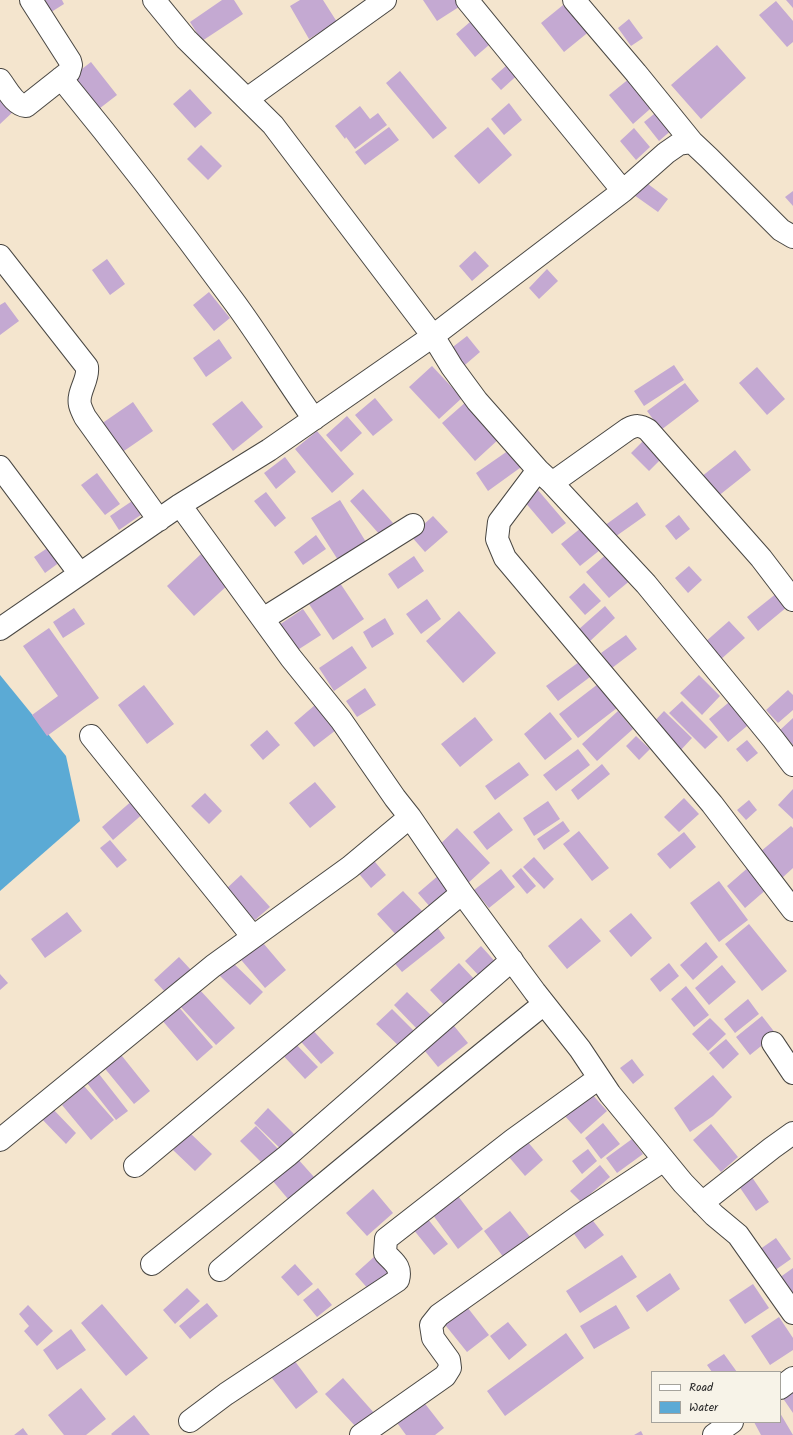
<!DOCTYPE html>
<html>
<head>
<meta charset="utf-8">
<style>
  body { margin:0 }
  #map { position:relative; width:793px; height:1435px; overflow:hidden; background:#f4e5ce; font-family:Kalam,sans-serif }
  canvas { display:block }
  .legend { position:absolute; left:651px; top:1371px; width:130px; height:52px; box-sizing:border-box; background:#f7f3e8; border:1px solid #a5a39c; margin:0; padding:5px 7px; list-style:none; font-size:12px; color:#2b2b2b }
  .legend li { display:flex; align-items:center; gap:8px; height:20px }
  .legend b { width:20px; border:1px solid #a5a39c }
</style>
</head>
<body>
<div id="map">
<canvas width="793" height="1435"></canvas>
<ul class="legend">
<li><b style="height:5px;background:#fff"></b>Road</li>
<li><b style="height:11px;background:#5baad5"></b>Water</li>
</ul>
</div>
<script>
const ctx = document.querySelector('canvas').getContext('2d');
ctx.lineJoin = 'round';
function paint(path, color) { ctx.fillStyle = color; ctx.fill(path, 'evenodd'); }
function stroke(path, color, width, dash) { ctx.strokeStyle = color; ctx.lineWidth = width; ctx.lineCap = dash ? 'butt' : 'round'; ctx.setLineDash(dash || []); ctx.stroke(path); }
paint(new Path2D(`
  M0 675 66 756 80 821 0 891Z`), '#5baad5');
paint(new Path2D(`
  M39 0H62L64 4 48 14Z
  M222 0H234L243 14 202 41 190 22Z
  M300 0H323L337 22 309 39 290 6Z
  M423 0H459L462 5 437 21Z
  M786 0H793V8Z
  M568 1 591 30 564 52 541 23Z
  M776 1 793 21V42L787 47 759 15Z
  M477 16 496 39 475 57 456 34Z
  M629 19 643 38 631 46 618 28Z
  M717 45 746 78 701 119 671 85Z
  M514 59 523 70 501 90 491 79Z
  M91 62 117 95 95 112 69 79Z
  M400 71 447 128 433 139 386 83Z
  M635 74 658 102 633 124 609 95Z
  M190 89 212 113 195 128 173 104Z
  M0 97 15 110 0 124Z
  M509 103 522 120 504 135 491 119Z
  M360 106 370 119 378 113 387 125 355 149 346 137 345 139 335 126Z
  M659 110 674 128 659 141 644 122Z
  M389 127 399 140 365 165 355 152Z
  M488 127 512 155 479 184 454 156Z
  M634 128 650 147 636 160 620 141Z
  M201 145 222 166 208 180 187 159Z
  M644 181 668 199 658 212 634 195Z
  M793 191V206L785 197Z
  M475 251 489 266 472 281 459 266Z
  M107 259 125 284 110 295 92 270Z
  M547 269 558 281 539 299 529 288Z
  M209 292 230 318 214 331 193 305Z
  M5 302 19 321 0 335V305Z
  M467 336 480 352 459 370 445 353Z
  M219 339 232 358 206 377 193 358Z
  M674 365 684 380 644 406 634 391Z
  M432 366 462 398 439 419 409 387Z
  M757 367 785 399 767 415 739 383Z
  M685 383 699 401 661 430 647 411Z
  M375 398 393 420 373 436 355 415Z
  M242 401 263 427 233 451 212 424Z
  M467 401 500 438 475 461 442 423Z
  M133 402 153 431 121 453 101 424Z
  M347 416 362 433 341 452 326 435Z
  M317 431 354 474 332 493 295 449Z
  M645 439 663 457 649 471 631 453Z
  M512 448 524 465 488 491 476 473Z
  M735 450 751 470 717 497 701 477Z
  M285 457 296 472 276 489 264 473Z
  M97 473 120 504 105 515 81 485Z
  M363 489 393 523 380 535 350 501Z
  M537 489 566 523 552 534 524 501Z
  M266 492 286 518 275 527 254 501Z
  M138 497 148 510 119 530 110 516Z
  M340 500 366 542 338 560 311 518Z
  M637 502 646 515 612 539 604 526Z
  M679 515 690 529 676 540 665 526Z
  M433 516 448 532 425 552 411 536Z
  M586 524 605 546 580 566 561 544Z
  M316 535 326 549 303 565 294 552Z
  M49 547 60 562 45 573 34 557Z
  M609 552 632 579 609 598 586 572Z
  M201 554 229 584 194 616 167 586Z
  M414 556 424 571 398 589 388 574Z
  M689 566 702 580 688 593 675 578Z
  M340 583 364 619 333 640 309 604Z
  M584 583 601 601 585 615 569 597Z
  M782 589 793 602 758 631 747 617Z
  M427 599 441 619 421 634 406 614Z
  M605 606 615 618 589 642 578 630Z
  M74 608 85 624 63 638 53 622Z
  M303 609 321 635 296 651 279 625Z
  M459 611 496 653 463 683 426 641Z
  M385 618 394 634 372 648 363 632Z
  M729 621 745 638 720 660 704 643Z
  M49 628 99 698 47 736 32 715 58 696 23 646Z
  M626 635 637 649 612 668 601 653Z
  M352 646 367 668 334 691 319 668Z
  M579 662 590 677 558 701 546 686Z
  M699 675 720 696 702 715 680 693Z
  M598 684 617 708 578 738 559 714Z
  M144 685 174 724 147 744 118 705Z
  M365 688 376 705 357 717 346 701Z
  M788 690 793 695V710L778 723 766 710Z
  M734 698 753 721 728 742 709 719Z
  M682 701 718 737 705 749 669 713Z
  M315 705 336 730 314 747 294 723Z
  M618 711 633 729 597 761 582 744Z
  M664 711 692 738 679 752 651 725Z
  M550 712 572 739 545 760 524 734Z
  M475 717 493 740 460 767 441 744Z
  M793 718V745L780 730Z
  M267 730 280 745 263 760 250 745Z
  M636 736 650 749 639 760 626 746Z
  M747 740 758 753 747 762 736 749Z
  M578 749 590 765 556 791 543 775Z
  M519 762 529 775 495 800 485 786Z
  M602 764 610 774 578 800 571 790Z
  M315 782 336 807 310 828 289 803Z
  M793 789V819L778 805Z
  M205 793 222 811 209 824 191 806Z
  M684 798 699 814 679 832 664 817Z
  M134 799 145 812 113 840 102 827Z
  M749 800 757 810 746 820 737 810Z
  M548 801 560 819 534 836 523 818Z
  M499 812 513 830 487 850 473 832Z
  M563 821 570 831 544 850 537 839Z
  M791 826 793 828V868L782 878 760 852Z
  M457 828 490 863 467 884 434 850Z
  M579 831 609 868 592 881 563 844Z
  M684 832 696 847 670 869 657 854Z
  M110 840 127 860 117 868 100 848Z
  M370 856 386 875 371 888 355 869Z
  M534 857 554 879 544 889 523 867Z
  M750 866 768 888 745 908 727 886Z
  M521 868 536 886 527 894 512 876Z
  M501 869 515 887 489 908 474 890Z
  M241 875 270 907 255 920 226 889Z
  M439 875 452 890 431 908 418 893Z
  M719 881 748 920 719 942 690 903Z
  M403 891 425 914 399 938 377 914Z
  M67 912 82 931 45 958 31 939Z
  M631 913 652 938 631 957 609 931Z
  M581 918 601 941 567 969 548 946Z
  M435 924 445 938 402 972 391 959Z
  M749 924 787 971 762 991 725 944Z
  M258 937 286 970 265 988 237 955Z
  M706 942 718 957 693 980 680 965Z
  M481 946 499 966 483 980 465 961Z
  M179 957 191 970 166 993 154 980Z
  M229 959 263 992 250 1005 217 973Z
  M459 963 475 980 446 1007 430 990Z
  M669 963 679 976 660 992 650 979Z
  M722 965 736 982 709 1005 695 988Z
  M0 974 8 983 0 990Z
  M686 986 709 1015 694 1027 671 999Z
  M199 989 235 1028 216 1045 180 1006Z
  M407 992 433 1017 419 1031 394 1005Z
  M748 999 759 1014 735 1033 724 1019Z
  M177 1005 213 1047 197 1061 161 1019Z
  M392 1009 417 1034 402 1049 376 1024Z
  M762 1016 776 1034 750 1055 736 1037Z
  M710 1018 726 1034 708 1051 692 1034Z
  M450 1021 468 1043 438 1067 420 1045Z
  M307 1024 334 1053 321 1064 295 1035Z
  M290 1038 318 1067 305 1079 278 1050Z
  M726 1039 739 1054 723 1069 709 1053Z
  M118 1051 150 1091 134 1104 102 1065Z
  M632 1059 644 1075 633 1084 620 1068Z
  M99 1074 128 1111 116 1120 87 1083Z
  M713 1075 732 1097 713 1116 690 1132 674 1108Z
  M84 1086 114 1120 91 1140 62 1105Z
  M591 1093 607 1111 581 1134 565 1116Z
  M50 1106 76 1133 66 1144 39 1116Z
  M268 1108 298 1138 284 1152 254 1123Z
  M603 1123 620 1144 601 1159 585 1138Z
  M711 1124 738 1157 721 1172 693 1140Z
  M256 1126 279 1150 264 1165 240 1141Z
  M190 1133 212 1154 195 1171 173 1150Z
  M632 1139 643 1154 617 1173 606 1158Z
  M527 1141 543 1160 525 1176 509 1157Z
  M588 1149 597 1161 582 1174 572 1161Z
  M297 1158 314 1177 288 1199 272 1180Z
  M600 1165 610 1177 581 1202 570 1191Z
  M747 1170 769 1202 756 1211 734 1179Z
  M373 1189 393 1213 367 1236 346 1213Z
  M455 1192 483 1229 458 1249 430 1211Z
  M510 1211 531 1238 504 1258 484 1231Z
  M587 1213 604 1235 585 1249 569 1227Z
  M427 1218 448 1244 434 1255 413 1229Z
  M776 1238 791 1259 771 1273 756 1252Z
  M622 1255 637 1277 580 1313 566 1291Z
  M375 1256 390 1272 370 1291 355 1274Z
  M295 1264 313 1284 298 1296 281 1277Z
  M793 1268V1294L779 1278Z
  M670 1273 680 1289 647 1312 636 1296Z
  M753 1284 769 1308 745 1324 729 1300Z
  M187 1288 200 1301 175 1324 163 1310Z
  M318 1288 332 1305 317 1317 303 1300Z
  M207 1303 218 1316 190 1339 179 1326Z
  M464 1303 489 1335 467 1352 442 1321Z
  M102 1304 148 1358 126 1376 81 1323Z
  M28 1305 53 1331 37 1346 24 1331 29 1326 19 1314Z
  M616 1305 630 1328 594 1349 580 1326Z
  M779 1317 793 1338V1350L770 1365 751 1336Z
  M508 1322 527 1345 509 1360 490 1336Z
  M71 1329 86 1350 57 1370 43 1350Z
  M566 1333 584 1358 505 1416 487 1391Z
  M724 1354 737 1372H712L707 1365Z
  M291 1356 318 1392 296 1409 268 1373Z
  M343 1378 375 1414 358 1429 325 1394Z
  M793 1385V1413L780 1394Z
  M81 1388 106 1419 86 1435H64L48 1415Z
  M419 1396 444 1428 435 1435H406L392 1416Z
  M780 1413 793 1435H761L754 1422H780Z
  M134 1415 150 1435H112L111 1434Z
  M23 1428 28 1435H14Z
  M641 1431 643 1435H634Z`), '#c4a9d2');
const street = new Path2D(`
  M154 0 186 39 273 125 433 336 452 367 477 401 538 470 552 483 646 584 773 739 793 765
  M467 0 623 191
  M574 0 636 73 692 142
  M61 78C120 150 177 224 232 299 261 338 286 380 314 419
  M0 80C7 89 14 105 26 106L69 72 71 65 70 61 31 0
  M247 99 385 0
  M0 256 87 367C89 380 77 392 80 405 81 409 83 413 85 417L159 520
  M0 467 80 574
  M538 470 499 522 497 539 505 558 712 804 793 910
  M552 483 628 429C636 425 640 425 648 430L761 558 793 600
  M180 505 291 658 341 720 395 798 410 817 462 893 535 992 580 1049 610 1094 683 1183 714 1215 738 1235 793 1313
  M263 619 413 525
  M0 629 180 505 269 450 433 336 623 191 666 153 679 144 692 142 709 158 781 230 793 237
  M91 736 253 937
  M773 1043 793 1073
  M0 1140 213 966 350 867 410 817
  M135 1166 462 893
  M702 1203 772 1148 793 1133
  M152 1264 287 1156 512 960
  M220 1270C328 1181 435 1091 544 1004
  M780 1388 793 1378
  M190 1421 226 1394 398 1280C402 1266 393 1262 385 1253L386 1239 513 1140 599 1078
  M361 1435 445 1376 450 1368 449 1360 433 1338 431 1325 439 1315 579 1216 664 1160
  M714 1435 732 1422`);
stroke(street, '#494743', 24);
stroke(street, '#fff', 22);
</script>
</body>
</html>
